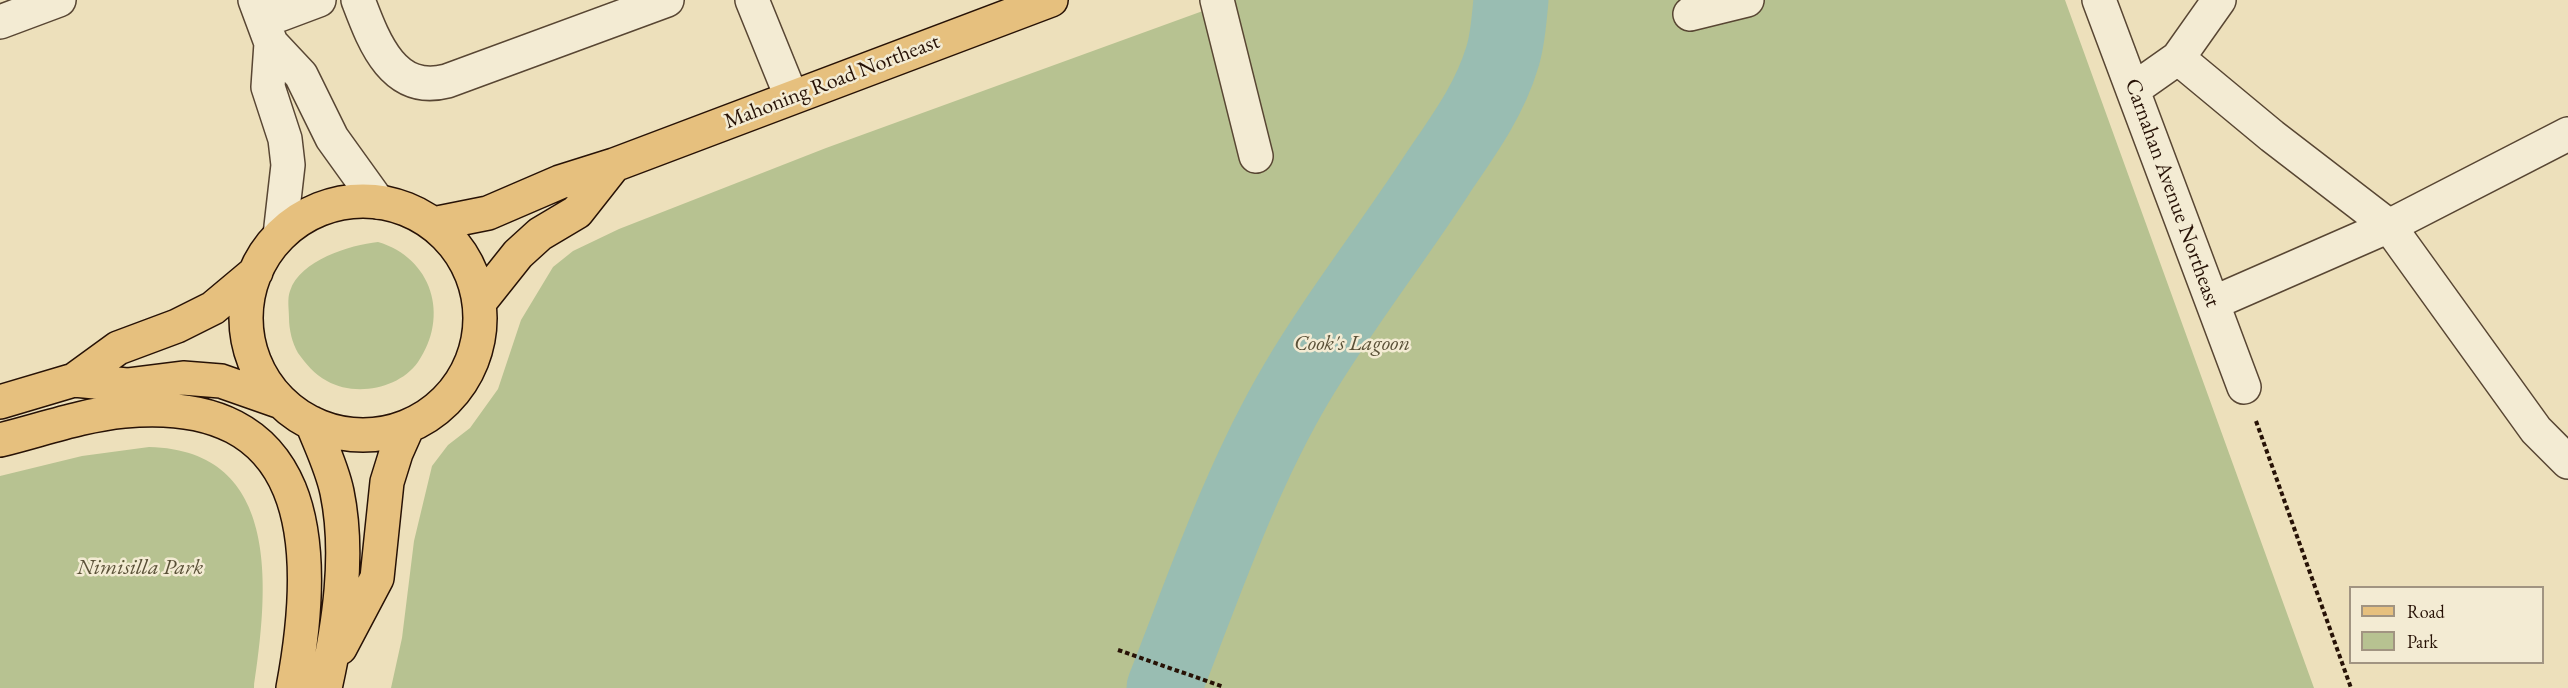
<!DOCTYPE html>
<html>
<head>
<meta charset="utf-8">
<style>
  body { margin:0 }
  #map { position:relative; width:2568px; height:688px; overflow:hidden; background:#ede0bb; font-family:"EB Garamond",serif }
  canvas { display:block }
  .legend { position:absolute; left:2349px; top:586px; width:195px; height:78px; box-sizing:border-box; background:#f3ebd3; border:2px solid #a19481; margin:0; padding:8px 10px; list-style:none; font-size:18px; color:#271206 }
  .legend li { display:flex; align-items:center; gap:12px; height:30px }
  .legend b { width:30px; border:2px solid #a19481 }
</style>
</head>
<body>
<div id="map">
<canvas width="2568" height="688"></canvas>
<ul class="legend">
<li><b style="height:8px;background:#e6c07e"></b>Road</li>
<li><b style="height:16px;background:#b7c291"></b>Park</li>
</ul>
</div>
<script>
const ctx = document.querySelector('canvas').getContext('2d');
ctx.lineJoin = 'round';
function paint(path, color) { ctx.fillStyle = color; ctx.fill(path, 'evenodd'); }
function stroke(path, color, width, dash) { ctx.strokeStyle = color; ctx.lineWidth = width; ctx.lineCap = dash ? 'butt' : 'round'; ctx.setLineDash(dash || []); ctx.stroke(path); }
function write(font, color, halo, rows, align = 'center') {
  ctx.font = font + ' "EB Garamond",serif'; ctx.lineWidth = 5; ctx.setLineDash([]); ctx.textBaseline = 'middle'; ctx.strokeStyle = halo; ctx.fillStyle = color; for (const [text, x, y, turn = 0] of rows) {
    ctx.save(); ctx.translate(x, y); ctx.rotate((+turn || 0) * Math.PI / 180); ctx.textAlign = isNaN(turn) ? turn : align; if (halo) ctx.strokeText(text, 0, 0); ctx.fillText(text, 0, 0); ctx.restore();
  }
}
paint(new Path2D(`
  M1233 0H2065L2314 688H391L402 638 414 541 432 466 448 445 470 428 498 389 521 320 553 267 573 251 619 229 826 148Z
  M378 242C432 258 450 316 418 362 399 389 355 397 327 381 314 374 306 364 298 353 292 343 289 329 289 318 289 309 287 299 290 291 300 260 350 245 378 242Z
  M149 447C284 450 268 593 254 688H0V476L82 456Z`), '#b7c291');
stroke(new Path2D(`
  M1164 688C1204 586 1240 479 1296 384 1339 311 1392 244 1438 173 1463 136 1489 101 1502 58 1508 40 1509 19 1511 0`), '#99bdb2', 75);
const minor = new Path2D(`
  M255 0 271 43 268 87 285 139 288 165 280 235
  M358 0C374 42 393 95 447 81L667 0
  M752 0 791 96
  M1217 0 1256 156
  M2099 0 2244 387
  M1690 14 1747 0
  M263 21 319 0
  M0 22 59 0
  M271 43 301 75 332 138 378 202
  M2178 58 2272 136 2389 226 2536 430 2568 462
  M2134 89 2178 58 2219 0
  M2213 303 2389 226 2568 134`);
const major = new Path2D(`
  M246 318a117 117 0 1 1 234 0a117 117 0 1 1-234 0Z
  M433 224 488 213 560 182 614 165 1051 0
  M479 303 518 254 540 234 577 212 614 165
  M74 380 127 385 183 378 221 381 281 402
  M0 402 74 380 118 348 177 326 213 308 256 272
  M312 423C321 446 332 468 337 492 350 555 339 625 325 688
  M0 440C41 430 82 415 124 411 313 394 320 544 293 688
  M340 648 377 578 387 482 396 453 408 426`);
stroke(minor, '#584633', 36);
stroke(major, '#271206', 36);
stroke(new Path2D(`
  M2256 421 2351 688
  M1118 650 1224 687`), '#271206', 4, [4.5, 3]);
stroke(minor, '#f3ebd3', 33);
stroke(major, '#e6c07e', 33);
write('22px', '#271206', '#f3ebd3', [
  ["Mahoning Road Northeast",832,82,-21],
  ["Carnahan Avenue Northeast",2172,193,70]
]);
write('italic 22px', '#595037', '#f3ebd3', [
  ["Cook's Lagoon",1352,344],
  ["Nimisilla Park",140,568]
]);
</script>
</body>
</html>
